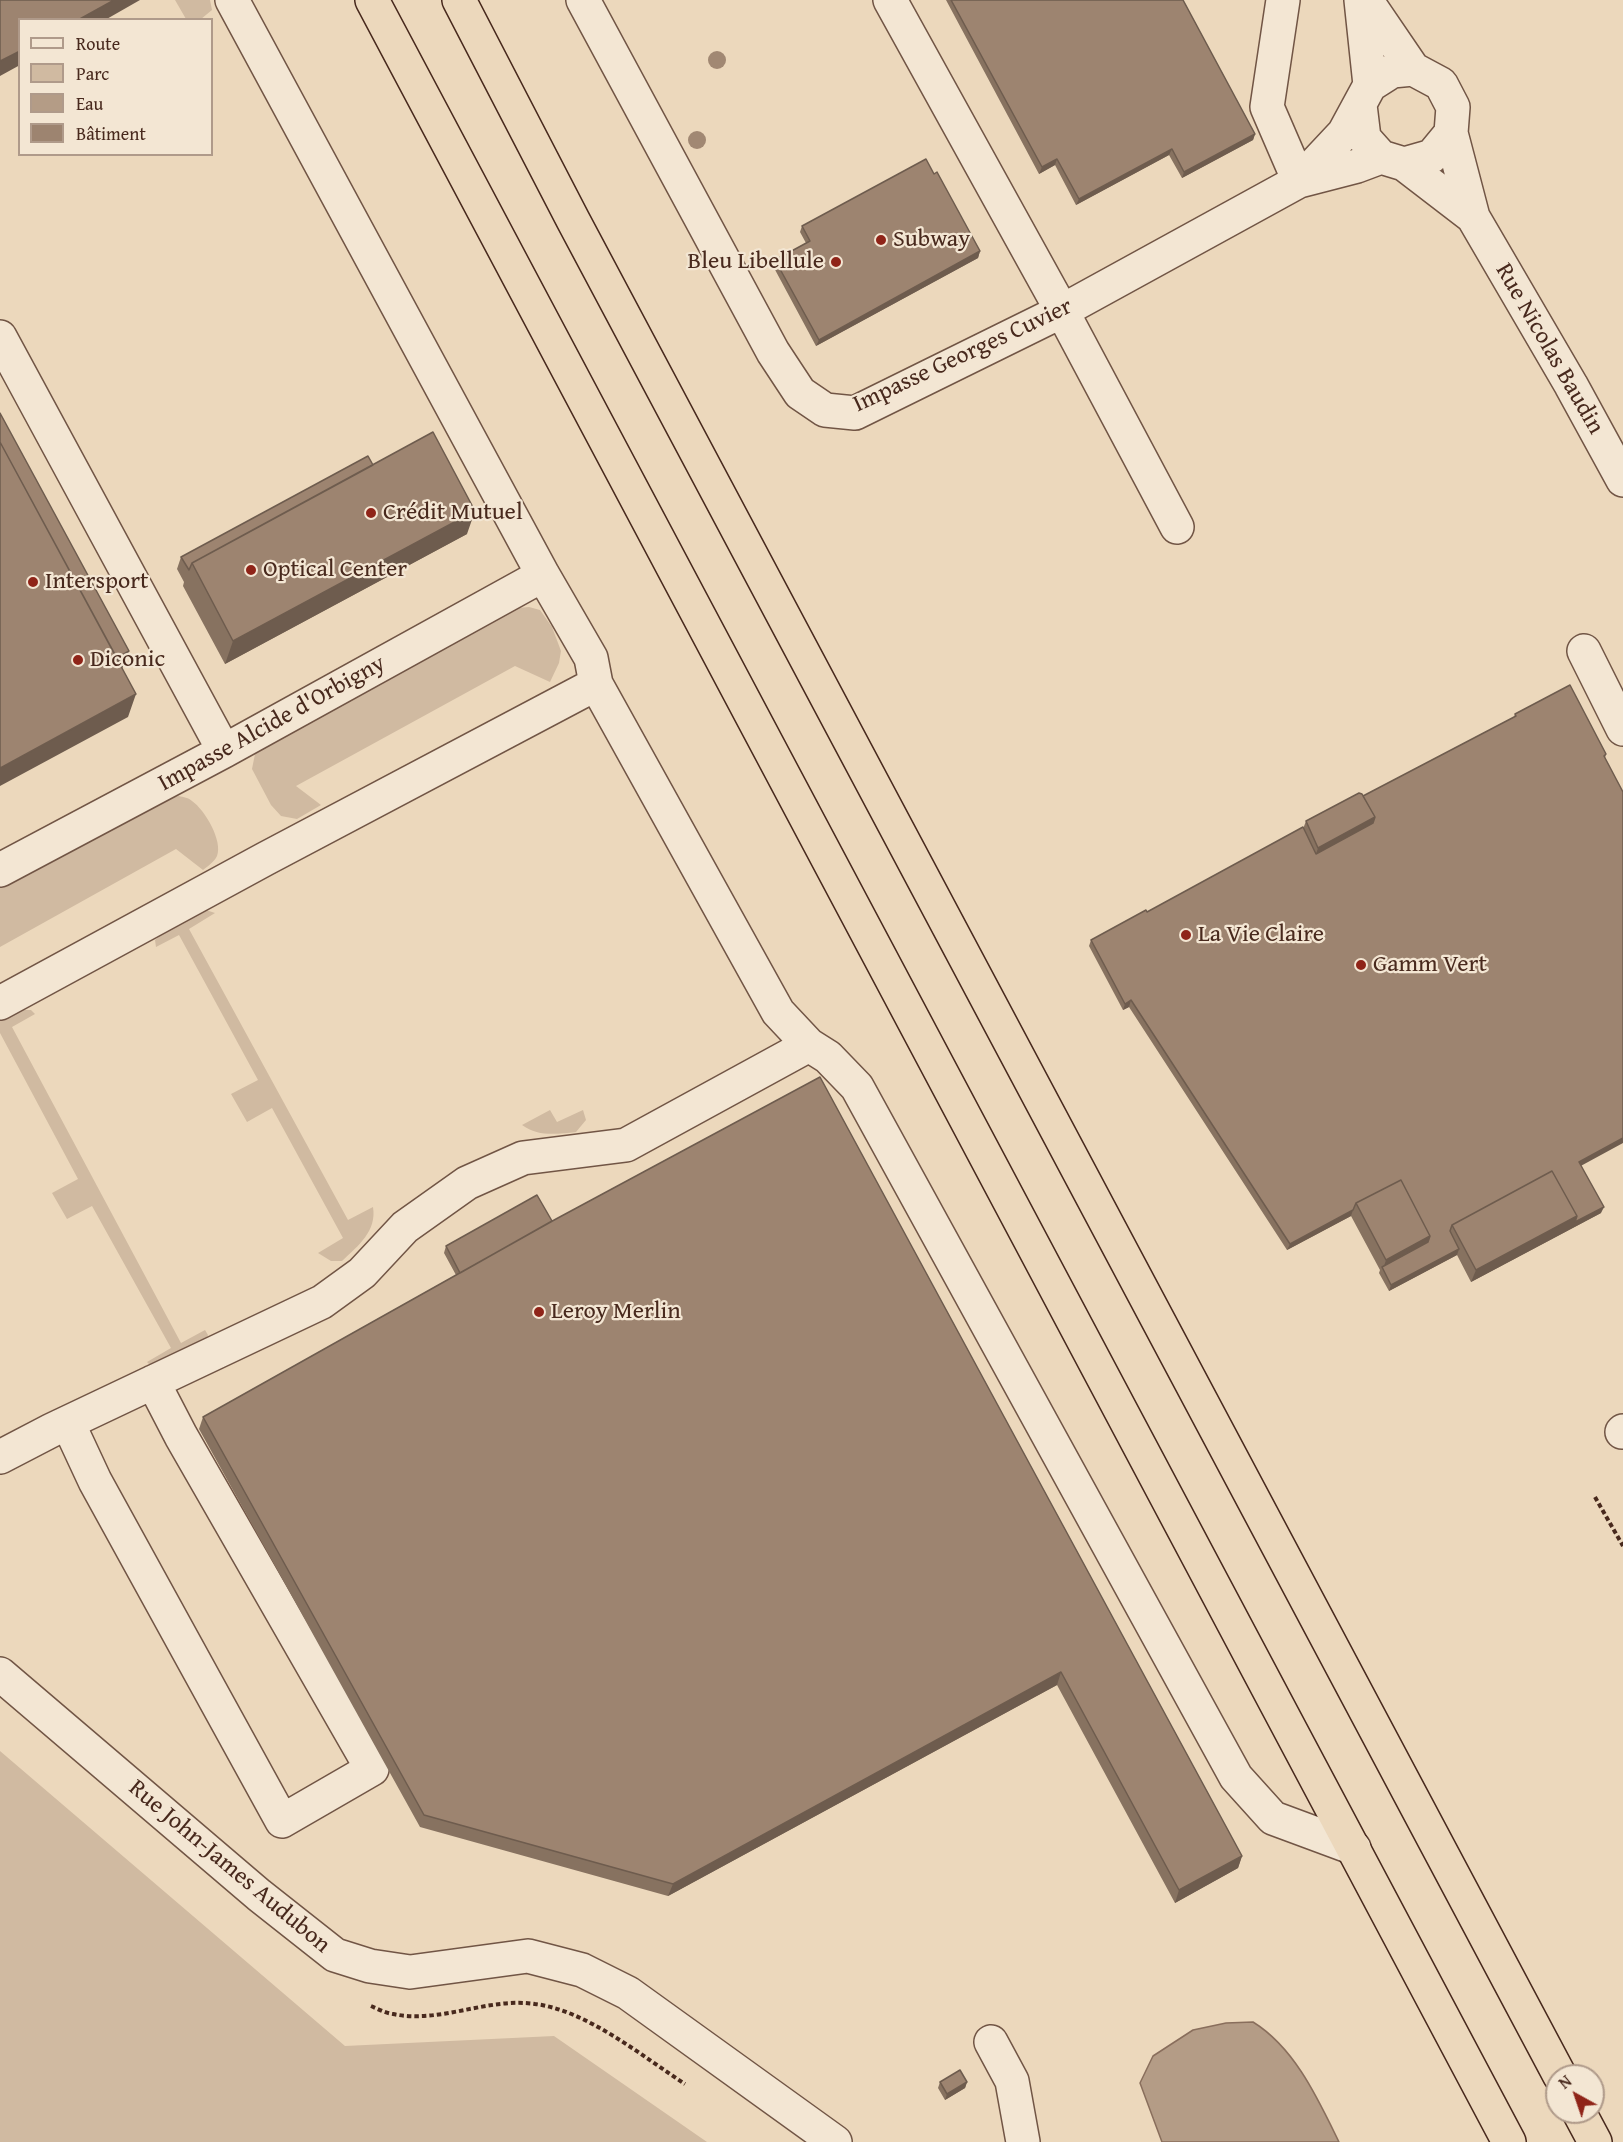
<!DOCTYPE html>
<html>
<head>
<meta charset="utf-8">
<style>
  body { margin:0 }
  #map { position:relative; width:1623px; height:2142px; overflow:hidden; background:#ecd8bc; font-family:"Gentium Book Plus",serif }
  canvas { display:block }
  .legend { position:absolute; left:18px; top:18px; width:195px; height:138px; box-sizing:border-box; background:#f3e6d3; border:2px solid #af9a8a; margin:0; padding:8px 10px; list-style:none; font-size:18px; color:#48291d }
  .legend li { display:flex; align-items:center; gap:12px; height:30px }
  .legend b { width:30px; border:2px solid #af9a8a }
  .north { position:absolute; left:1545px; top:2064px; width:60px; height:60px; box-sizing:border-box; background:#f3e6d3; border:2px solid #af9a8a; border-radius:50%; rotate:320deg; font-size:16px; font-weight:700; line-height:24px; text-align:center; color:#48291d }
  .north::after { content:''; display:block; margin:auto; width:21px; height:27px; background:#8f2418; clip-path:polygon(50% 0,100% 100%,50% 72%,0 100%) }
</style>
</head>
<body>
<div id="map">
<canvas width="1623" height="2142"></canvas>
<ul class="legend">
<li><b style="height:8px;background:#f3e6d3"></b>Route</li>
<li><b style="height:16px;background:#d0baa1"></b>Parc</li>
<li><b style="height:16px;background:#b49c86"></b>Eau</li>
<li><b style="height:16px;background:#9d8470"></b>Bâtiment</li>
</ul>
<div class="north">N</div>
</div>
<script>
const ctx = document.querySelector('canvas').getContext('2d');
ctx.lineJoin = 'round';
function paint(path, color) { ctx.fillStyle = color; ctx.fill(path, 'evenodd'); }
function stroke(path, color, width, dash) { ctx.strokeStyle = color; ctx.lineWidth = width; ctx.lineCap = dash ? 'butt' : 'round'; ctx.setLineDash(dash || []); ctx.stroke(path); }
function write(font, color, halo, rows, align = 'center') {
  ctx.font = font + ' "Gentium Book Plus",serif'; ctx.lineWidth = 4.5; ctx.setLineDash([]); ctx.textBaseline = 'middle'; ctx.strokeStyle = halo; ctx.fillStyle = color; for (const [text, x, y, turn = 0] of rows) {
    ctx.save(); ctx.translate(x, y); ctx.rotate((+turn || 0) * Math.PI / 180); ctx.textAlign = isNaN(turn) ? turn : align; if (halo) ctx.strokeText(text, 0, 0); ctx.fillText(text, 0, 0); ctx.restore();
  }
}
paint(new Path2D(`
  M175 0H210L212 10 201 19H186Z
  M529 607 540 610 552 627 561 651 559 663 550 682 515 666 296 786 321 805 297 819 281 816 271 805 252 769 255 754 269 741 518 608Z
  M179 796C183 797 189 798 192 801 205 810 223 841 217 856 214 862 208 866 203 870L176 849 0 947V886L167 798Z
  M206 910 215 913 189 929 348 1220 373 1207C377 1231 358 1246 342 1261H331L318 1253 343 1238 272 1108 247 1122 231 1094 258 1080 179 935 156 947 155 940 172 926Z
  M22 1010H31L35 1014 12 1027 181 1343 205 1330 208 1335 204 1344 151 1366 147 1362 171 1348 92 1206 67 1219 52 1193 78 1179 0 1033V1021Z
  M550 1110 557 1122 583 1110 586 1120 576 1132C557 1134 538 1137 522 1125Z
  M0 1751 345 2046 554 2036 707 2142H0Z`), '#d0baa1');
const water = new Path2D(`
  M1253 2022C1295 2048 1318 2099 1339 2142H1162L1140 2083 1153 2056 1193 2030 1226 2023Z`);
paint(water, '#b49c86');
stroke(water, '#896e5c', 1.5);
const minor = new Path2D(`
  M232 0 543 575 591 658 596 684 778 1012 809 1045 828 1057 857 1087 1236 1777 1273 1818 1354 1848
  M583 0 773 352 800 393 825 410 855 413 1062 311 1299 181 1357 166 1381 157
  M890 0 1062 311 1177 527
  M1283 0 1267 107 1299 181
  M1361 0 1370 85
  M1366 0 1413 69
  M1451 133 1473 217 1571 385 1623 480
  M1404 164 1473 217
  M1299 181 1344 133 1370 85 1392 71 1413 69 1441 84 1453 107 1451 133 1432 156 1404 164 1381 157 1364 138 1360 105
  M0 337 224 751
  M1584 651 1623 729
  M0 870 224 751 543 575
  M0 1003 265 859 596 684
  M68 1423 95 1481 282 1821 372 1769 181 1436 153 1382
  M1622 1432 1623 1431
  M0 1457 52 1430 322 1302 362 1273 405 1227 467 1183 523 1158 626 1145 809 1045
  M0 1674 259 1895 335 1955 370 1966 410 1972 528 1956 582 1970 628 1993 835 2142
  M991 2042 1012 2081 1023 2142`);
const highway = new Path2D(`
  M372 0 1509 2142
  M459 0 573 220 1560 2076
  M1579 2112 1595 2142`);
stroke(minor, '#715545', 36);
stroke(highway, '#48291d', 36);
stroke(new Path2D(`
  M1595 1497 1623 1546
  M371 2006C378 2009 385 2013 393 2014 440 2024 488 1997 535 2004 586 2010 642 2056 685 2084`), '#48291d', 4, [4.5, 3]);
stroke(minor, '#f3e6d3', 33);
stroke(highway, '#ecd8bc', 33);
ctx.fillStyle = '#a18873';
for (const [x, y] of [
  [717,60],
  [697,140]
]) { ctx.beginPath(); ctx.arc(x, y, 9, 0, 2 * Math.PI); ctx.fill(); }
paint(new Path2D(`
  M946 0H1183L1255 134 1253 140 1182 178 1169 155 1076 205 1055 165 1039 174Z
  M802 226 980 251 978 258 816 346 773 266 775 260 806 243 800 232Z
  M373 465 467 534 225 664 183 586 184 582 177 569 181 557Z
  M1515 714 1606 754 1605 758 1581 1166 1601 1213 1471 1282 1457 1255 1389 1291 1379 1273 1380 1270 1351 1216 1287 1250 1129 1007 1123 1010 1089 946 1091 940 1147 912 1303 829 1306 821 1363 796 1514 717Z
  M820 1077 1242 1856 1238 1868 1175 1903 1057 1685 668 1896 420 1827 199 1429 203 1417 456 1275 444 1253 446 1246 552 1221Z
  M940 2082H967L965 2088 945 2100 938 2088Z`), '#877260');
paint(new Path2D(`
  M114 0H140L105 20H78Z
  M20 51V65L0 76V61Z
  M1255 134 1253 140 1182 178 1184 172Z
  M1172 149 1169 155 1076 205 1079 199Z
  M1057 159 1055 165 1039 174 1042 167Z
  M980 251 978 258 816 346 819 340Z
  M475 511 467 534 225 664 233 641Z
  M129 651 122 669 113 660Z
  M136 694 128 717 0 786V768Z
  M1375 817 1370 829 1314 860 1318 848Z
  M1131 1000 1129 1007 1123 1010 1125 1004Z
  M1623 1138V1143L1577 1168 1579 1162Z
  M1604 1207 1601 1213 1471 1282 1476 1270 1577 1216Z
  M1353 1210 1351 1216 1287 1250 1290 1244Z
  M1430 1236 1426 1248 1383 1269 1386 1260Z
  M1459 1249 1457 1255 1389 1291 1391 1285Z
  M1061 1672 1057 1685 668 1896 673 1884Z
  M1242 1856 1238 1868 1175 1903 1179 1890Z
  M967 2082 965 2088 945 2100 947 2094Z`), '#6e5c4e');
const building = new Path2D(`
  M0 0H114L78 20H20V51L0 61Z
  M951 0H1183L1255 134 1184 172 1172 149 1079 199 1057 159 1042 167Z
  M926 159 934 174 937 172 980 251 819 340 775 260 810 241 802 226Z
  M0 413 129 651 117 658 0 442Z
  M433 432 475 511 233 641 192 563Z
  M0 442 136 694 0 768Z
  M368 456 373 465 192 563 189 570 181 557Z
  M1570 685 1606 754 1604 756 1623 792V1138L1579 1162 1604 1207 1575 1222 1577 1216 1552 1171 1452 1225 1450 1231 1459 1249 1391 1285 1382 1267 1428 1242 1430 1236 1401 1180 1356 1203 1353 1210 1290 1244 1131 1000 1125 1004 1091 940 1146 910 1147 912 1303 827 1316 854 1373 823 1375 817 1363 796 1516 716 1515 714Z
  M1359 793 1362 794 1375 817 1318 848 1306 821Z
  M820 1077 1242 1856 1179 1890 1061 1672 673 1884 424 1815 203 1417 556 1219Z
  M1552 1171 1577 1216 1476 1270 1452 1225Z
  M1401 1180 1430 1236 1386 1260 1356 1203Z
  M537 1195 552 1221 460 1273 446 1246Z
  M960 2070 967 2082 947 2094 940 2082Z`);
paint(building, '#9d8470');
stroke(building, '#6e5c4e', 1.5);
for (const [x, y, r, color] of [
  [881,240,6,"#8f2418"],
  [836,262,6,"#8f2418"],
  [371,513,6,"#8f2418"],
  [251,570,6,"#8f2418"],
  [33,582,6,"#8f2418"],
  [78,660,6,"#8f2418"],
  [1186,935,6,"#8f2418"],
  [1361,965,6,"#8f2418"],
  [539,1312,6,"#8f2418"]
]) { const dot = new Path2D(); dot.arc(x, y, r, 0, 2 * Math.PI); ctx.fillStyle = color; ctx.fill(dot); stroke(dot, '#f3e6d3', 2); }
write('24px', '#48291d', '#f3e6d3', [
  ["Subway",893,240],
  ["Bleu Libellule",824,262,"right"],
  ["Crédit Mutuel",383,513],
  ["Optical Center",263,570],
  ["Intersport",45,582],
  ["Diconic",90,660],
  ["La Vie Claire",1198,935],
  ["Gamm Vert",1373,965],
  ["Leroy Merlin",551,1312]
], 'left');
write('24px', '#48291d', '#f3e6d3', [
  ["Rue Nicolas Baudin",1549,349,60],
  ["Impasse Georges Cuvier",963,356,-25],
  ["Impasse Alcide d'Orbigny",272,724,-29],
  ["Rue John-James Audubon",229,1867,40]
]);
</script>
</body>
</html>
